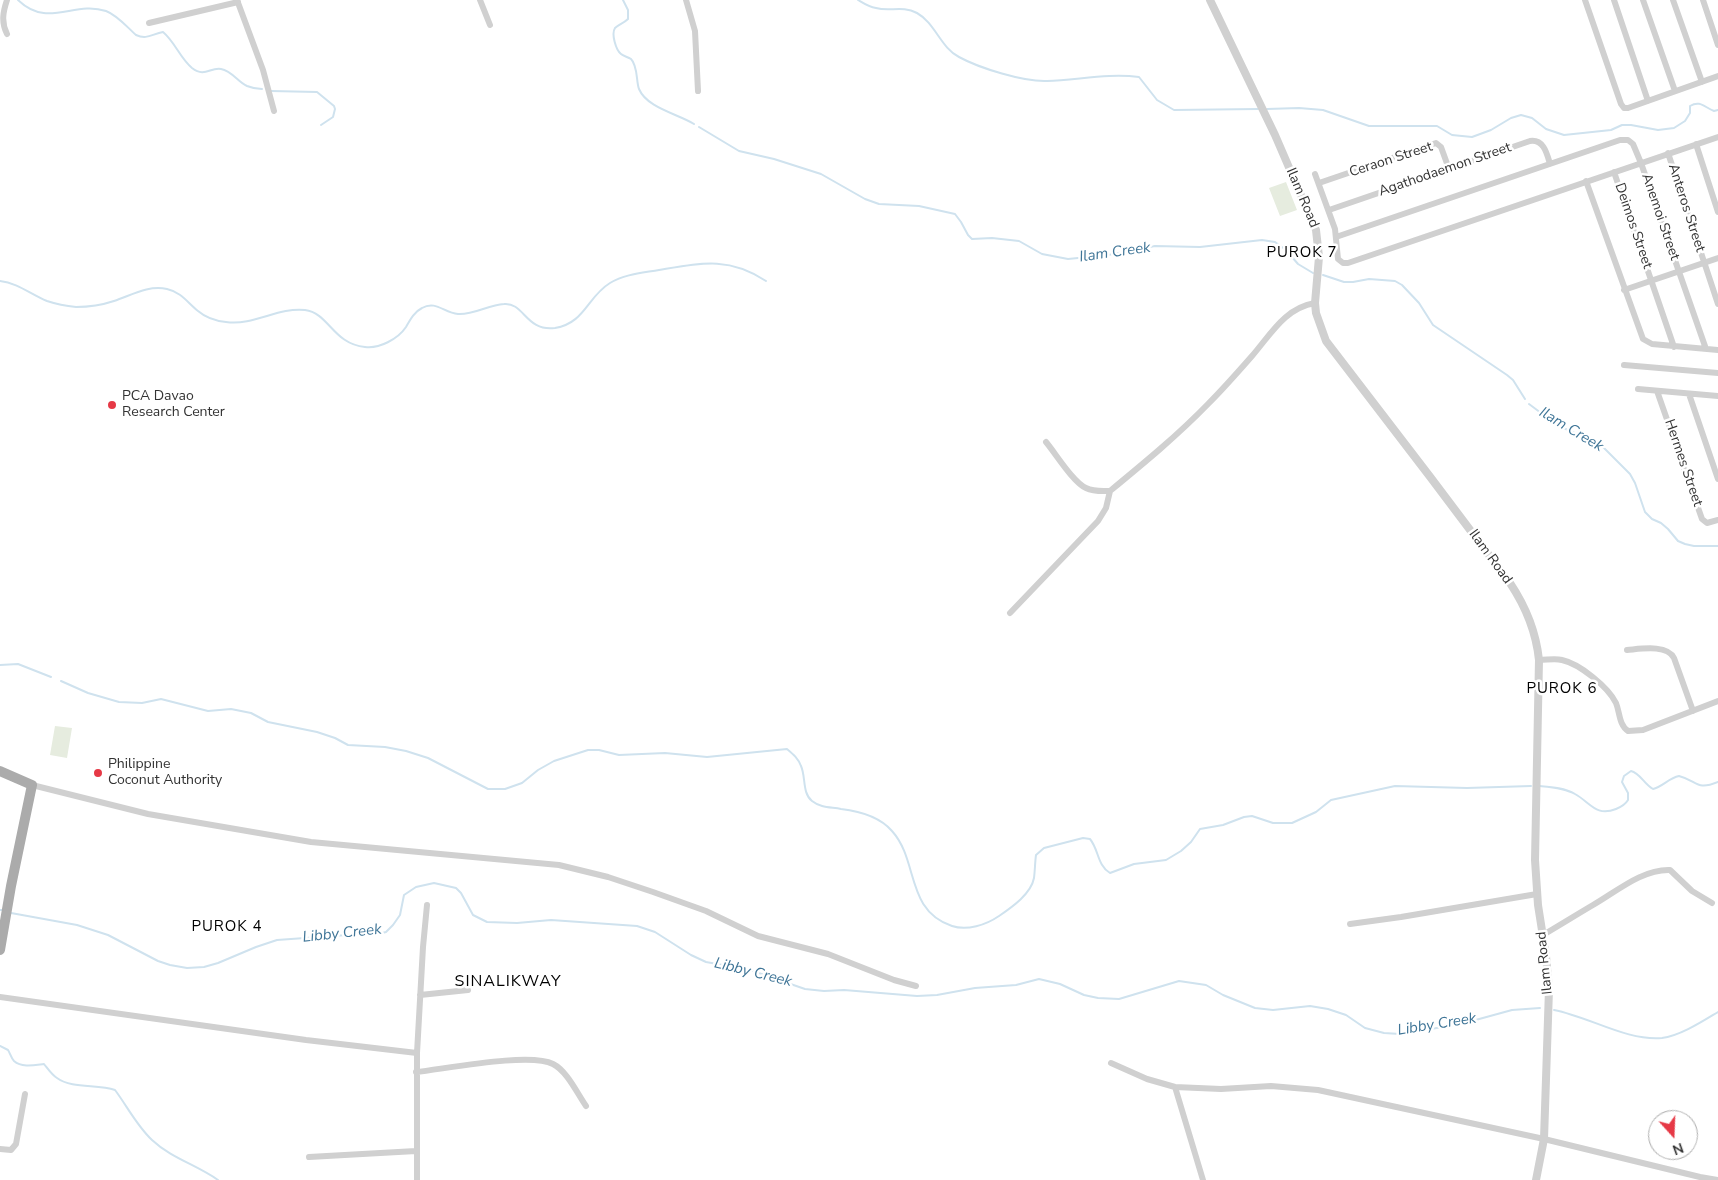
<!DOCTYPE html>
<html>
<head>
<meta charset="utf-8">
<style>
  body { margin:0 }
  #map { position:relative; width:1718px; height:1180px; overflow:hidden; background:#fff; font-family:"Nunito Sans",sans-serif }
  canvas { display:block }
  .north { position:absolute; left:1648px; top:1110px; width:50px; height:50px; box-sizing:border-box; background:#fff; border:1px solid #adadad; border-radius:50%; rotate:160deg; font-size:14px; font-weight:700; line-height:20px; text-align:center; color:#333 }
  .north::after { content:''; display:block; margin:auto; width:18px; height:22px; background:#e63946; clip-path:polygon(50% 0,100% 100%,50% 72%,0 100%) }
</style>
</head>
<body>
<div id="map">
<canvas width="1718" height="1180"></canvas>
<div class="north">N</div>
</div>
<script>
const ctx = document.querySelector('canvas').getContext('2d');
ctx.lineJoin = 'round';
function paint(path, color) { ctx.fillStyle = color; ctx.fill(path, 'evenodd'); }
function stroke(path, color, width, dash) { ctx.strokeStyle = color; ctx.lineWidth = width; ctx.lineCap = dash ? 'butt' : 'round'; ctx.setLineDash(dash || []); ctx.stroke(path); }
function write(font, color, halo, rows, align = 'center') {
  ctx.font = font + ' "Nunito Sans",sans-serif'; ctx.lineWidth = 5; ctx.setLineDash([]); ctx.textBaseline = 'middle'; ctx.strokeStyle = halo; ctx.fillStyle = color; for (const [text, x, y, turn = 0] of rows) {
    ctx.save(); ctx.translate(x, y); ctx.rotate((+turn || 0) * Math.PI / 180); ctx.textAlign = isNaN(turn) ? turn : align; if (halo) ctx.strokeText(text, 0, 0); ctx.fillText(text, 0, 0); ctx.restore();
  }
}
paint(new Path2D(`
  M1286 182 1297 210 1280 216 1269 188Z
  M55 726 72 728 67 758 50 755Z`), '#e6ecdf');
stroke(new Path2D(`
  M18 0C48 29 74 0 106 11 117 15 127 27 136 35 147 40 152 34 163 32 175 42 180 58 192 68 205 78 210 67 221 69 232 71 238 82 247 86 252 88 257 89 262 89
  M623 0 628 10V19C624 23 618 25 615 28 611 34 616 50 621 54 623 56 628 57 631 59 638 66 636 81 639 89 647 108 678 114 694 124
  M858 0C863 3 869 7 876 8 890 12 902 5 917 13 935 23 941 48 959 57 979 68 1024 82 1047 81 1078 80 1108 73 1139 77L1157 100 1174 110 1258 109
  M271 91 317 92 334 106 335 109 333 117 321 125
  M1267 109 1299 108 1323 110 1369 126H1437L1452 135 1472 137 1491 130 1511 118 1521 115 1532 118 1546 129 1564 135 1611 130 1622 125H1631L1658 130 1674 128 1685 121 1690 113V106C1700 100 1704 107 1714 111L1718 110
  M699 127 739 151 774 159 821 174 865 199 879 204 919 206 955 214 961 222 968 235 972 239 992 238 1019 241 1042 254 1068 259 1108 255 1155 246 1200 247 1262 240 1275 242 1286 250 1298 264 1313 273
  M1323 275 1344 282H1353L1369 279 1395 281 1402 285 1419 303 1433 325 1507 375 1513 380 1525 399
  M0 281C18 283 30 294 47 301 56 304 66 306 76 307 89 307 102 305 114 301 132 295 148 285 167 289 181 292 188 303 198 311 205 317 216 321 226 322 254 326 278 307 305 310 329 313 333 344 365 347 379 349 398 339 406 327 410 320 414 312 422 308 436 300 444 313 458 314 474 315 488 305 504 304 524 302 526 332 555 328 585 323 587 297 610 283 625 274 642 273 659 270 700 263 729 256 766 281
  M1529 404 1557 425 1601 445 1630 474 1635 483 1645 512 1652 519 1661 523 1668 529 1678 541 1685 544 1694 546H1718
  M0 665 18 664 51 677
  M61 681 88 693 119 702 142 703 161 699 208 711 231 709 251 713 268 722 317 732 335 738 348 745 385 747 406 751 428 758 488 789H505L522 783 538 770 554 761 588 750H599L619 755 665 753 707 757 787 749C793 754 798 758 801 766 806 777 802 793 812 801 821 808 830 807 841 809 858 811 880 817 892 831 919 861 905 910 952 926 967 931 986 925 999 916 1012 907 1031 894 1034 878 1035 870 1035 862 1036 855L1044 848 1083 838 1090 839C1099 850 1097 865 1110 873L1134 864 1166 860 1181 851 1191 842 1200 829 1223 825 1244 817 1252 816 1273 823H1292L1316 812 1331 800 1395 786 1467 788 1531 786
  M1540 786C1551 787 1565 788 1575 794 1591 803 1596 817 1616 809 1621 807 1625 805 1628 800V793L1622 782 1624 776 1631 771C1640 773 1644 784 1653 789 1662 787 1669 778 1679 776 1698 781 1696 791 1718 782
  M0 910H2
  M11 913 77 925 108 935 158 961 170 965 187 968 204 967 218 963 256 947 277 940 347 935H375L386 932 393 925 400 915 404 895 416 887 434 883 456 888 461 893 473 915 487 922 517 923 551 920 637 926 655 932 691 955 706 962 750 970 805 989 824 991 844 990 917 996 937 995 975 988 1016 985 1039 979 1060 984 1084 995 1098 998 1119 999 1179 981 1206 985 1223 995 1255 1008 1273 1010 1310 1006 1328 1009 1346 1015 1365 1028 1384 1033 1400 1034 1461 1024 1512 1010 1540 1008
  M1554 1010C1590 1017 1626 1041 1662 1038 1680 1036 1703 1021 1718 1012
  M0 1046 8 1050C10 1053 11 1058 14 1061 22 1068 35 1065 44 1064 48 1069 52 1075 57 1078 72 1089 97 1084 115 1090 127 1106 137 1126 152 1140 171 1158 197 1165 218 1180`), '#cfe2ee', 2);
stroke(new Path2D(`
  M237 0 263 70 274 111
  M480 0 490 25
  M686 0 695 31 698 91
  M1585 0 1621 104 1624 108H1628L1718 76
  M1614 0 1648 101
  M1643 0 1675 91
  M1673 0 1702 82
  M1703 0 1718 45
  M149 23 238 2
  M7 34C1 22 3 12 7 0
  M1696 144 1718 212
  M1668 153 1718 304
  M1614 172 1674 347
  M1315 174 1335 229 1338 259 1343 263H1348L1718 137
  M1586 181 1643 339 1652 344 1718 350
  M1319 183 1436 143 1441 147 1449 169
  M1329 210 1530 141C1544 139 1547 154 1550 164
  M1336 237 1620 140H1628L1633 144 1641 163 1706 349
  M1624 290 1718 258
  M1624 365 1718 373
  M1638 389 1718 396
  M1657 391 1702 519 1707 523 1718 520
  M1689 394 1718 479
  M1046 442C1056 454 1073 482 1086 488 1094 492 1102 491 1110 491 1144 463 1178 435 1208 404 1223 389 1238 372 1252 356 1271 334 1285 308 1315 303
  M1010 613 1098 521 1106 508 1110 491
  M1627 650C1640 649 1667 644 1674 658L1693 711
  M1539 660C1547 660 1555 658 1562 660 1580 664 1608 687 1616 703 1620 713 1619 725 1628 731L1643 730 1718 701
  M32 785 148 814 311 842 559 865 608 877 653 892 706 911 758 936 828 954 894 980 916 986
  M1350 924 1401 917 1537 894
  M1543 935C1560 925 1576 915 1593 905 1616 892 1642 869 1670 870L1692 891 1712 903
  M420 995 468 990
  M0 997 306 1040 417 1053
  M1111 1063 1147 1079 1175 1087 1221 1089 1271 1086 1318 1090 1544 1139 1700 1177 1718 1180
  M416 1072C445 1069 530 1052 553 1064 567 1071 577 1093 586 1106
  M1175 1087 1203 1180
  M0 1149 11 1150 16 1144 25 1094
  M309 1157 416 1151
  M417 1180V1053L423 947 427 905`), '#d0d0d0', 6);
stroke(new Path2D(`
  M1210 0 1275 135 1316 230 1319 257 1315 303 1316 313 1326 341 1431 478 1510 583C1526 607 1536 631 1539 660L1535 860 1538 905 1546 956 1549 989 1544 1139 1536 1180`), '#d0d0d0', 8);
stroke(new Path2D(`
  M0 771 32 785 11 886 0 950`), '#ababab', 10);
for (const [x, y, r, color] of [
  [112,405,5,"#e63946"],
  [98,773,5,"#e63946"]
]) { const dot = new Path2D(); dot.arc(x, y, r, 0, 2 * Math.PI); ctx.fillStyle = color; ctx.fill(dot); stroke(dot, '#fff', 2); }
write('14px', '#333', '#fff', [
  ["Ceraon Street",1391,160,-18],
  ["Agathodaemon Street",1445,170,-19],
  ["Ilam Road",1302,198,67],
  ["Anteros Street",1686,208,72],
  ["Anemoi Street",1660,217,71],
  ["Deimos Street",1633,226,71],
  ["Hermes Street",1683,463,71],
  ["Ilam Road",1490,557,54],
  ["Ilam Road",1545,963,-96]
]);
write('14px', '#333', '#fff', [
  ["PCA Davao",122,397],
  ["Research Center",122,413],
  ["Philippine",108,765],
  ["Coconut Authority",108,781]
], 'left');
write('italic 15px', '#3f7597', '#fff', [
  ["Ilam Creek",1115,253,-8],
  ["Ilam Creek",1571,430,31],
  ["Libby Creek",342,934,-6],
  ["Libby Creek",753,973,14],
  ["Libby Creek",1437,1025,-9]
]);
ctx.letterSpacing = '1px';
write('15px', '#000', '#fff', [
  ["PUROK 7",1302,253],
  ["PUROK 6",1562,689],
  ["PUROK 4",227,927]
]);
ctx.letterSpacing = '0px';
ctx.letterSpacing = '1px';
write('16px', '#000', '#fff', [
  ["SINALIKWAY",508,982]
]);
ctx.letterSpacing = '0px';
</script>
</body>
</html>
